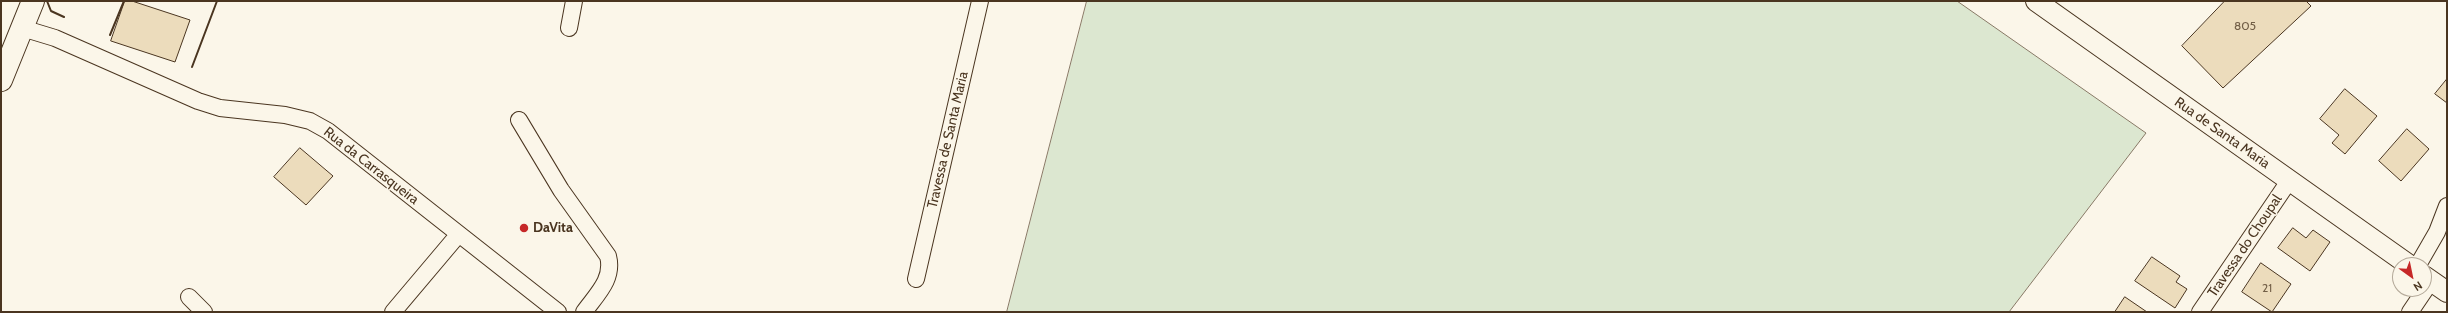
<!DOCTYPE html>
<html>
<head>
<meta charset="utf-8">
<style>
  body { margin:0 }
  #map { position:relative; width:2448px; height:313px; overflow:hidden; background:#fbf6e9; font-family:Cabin,sans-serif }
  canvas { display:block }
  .frame { position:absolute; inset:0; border:2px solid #4a3520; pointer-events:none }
  .north { position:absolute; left:2392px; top:257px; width:40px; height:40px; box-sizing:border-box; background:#fbf6e9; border:1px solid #b4a999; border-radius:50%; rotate:147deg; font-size:11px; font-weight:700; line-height:16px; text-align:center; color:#4a3520 }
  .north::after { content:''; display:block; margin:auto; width:14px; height:18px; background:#c62828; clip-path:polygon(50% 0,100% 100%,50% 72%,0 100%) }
</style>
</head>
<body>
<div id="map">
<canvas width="2448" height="313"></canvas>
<div class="frame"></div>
<div class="north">N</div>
</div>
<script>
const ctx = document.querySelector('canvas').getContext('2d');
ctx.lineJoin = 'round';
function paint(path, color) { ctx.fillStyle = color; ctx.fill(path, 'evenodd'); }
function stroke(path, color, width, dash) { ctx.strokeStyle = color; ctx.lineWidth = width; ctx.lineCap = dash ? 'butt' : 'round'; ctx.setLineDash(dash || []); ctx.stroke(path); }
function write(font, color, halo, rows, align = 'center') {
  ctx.font = font + ' Cabin,sans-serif'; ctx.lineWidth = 3; ctx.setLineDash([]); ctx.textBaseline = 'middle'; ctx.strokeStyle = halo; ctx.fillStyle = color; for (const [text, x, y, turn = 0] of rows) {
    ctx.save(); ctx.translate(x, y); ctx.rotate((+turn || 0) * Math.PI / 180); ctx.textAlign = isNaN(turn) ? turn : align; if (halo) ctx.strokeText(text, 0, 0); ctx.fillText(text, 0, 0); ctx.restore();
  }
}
const green = new Path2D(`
  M1087 1H1957L2146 133 2009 312H1007Z`);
paint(green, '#dce7d0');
stroke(green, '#887966', 1);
const building = new Path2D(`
  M125 1H132L190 20 175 62 111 41Z
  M2225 1H2306L2311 6 2223 88 2182 46Z
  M2447 79V103L2435 94Z
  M2345 89 2377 116 2345 154 2332 143 2339 135 2320 119Z
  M2407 129 2429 149 2401 181 2379 161Z
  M300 148 333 176 306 205 274 177Z
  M2293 228 2306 238 2313 230 2330 242 2310 271 2278 248Z
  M2152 257 2180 276 2176 282 2187 289 2175 308 2135 281Z
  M2261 263 2291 284 2272 312 2242 292Z
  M2125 297 2147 312H2115Z`);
paint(building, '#ecdcbc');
stroke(building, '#4a3520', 1);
const minor = new Path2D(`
  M22 28 55 38 198 101 220 108 285 115 310 121 328 131 558 312
  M569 28 574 1
  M519 120 561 190 608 256C614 279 597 294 584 312
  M2418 265 2437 232 2447 206
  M916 279 980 1
  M189 297 204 312
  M393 312 458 235
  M2200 312 2289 181
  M2410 312 2431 281`);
const tertiary = new Path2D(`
  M2036 1 2409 265
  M2424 276 2447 292`);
const secondary = new Path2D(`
  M1 80 33 1`);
stroke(minor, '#4a3520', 18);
stroke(tertiary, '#4a3520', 22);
stroke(secondary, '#4a3520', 24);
stroke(minor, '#fbf6e9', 16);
stroke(tertiary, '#fbf6e9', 20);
stroke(secondary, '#fbf6e9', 22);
stroke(new Path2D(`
  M47 1 51 11 64 17
  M110 35 124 1
  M192 67 217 1`), '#4a3520', 2);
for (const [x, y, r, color] of [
  [524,228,5,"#c62828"]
]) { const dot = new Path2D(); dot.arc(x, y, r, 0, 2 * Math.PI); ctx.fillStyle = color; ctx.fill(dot); stroke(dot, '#fbf6e9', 1.5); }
write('12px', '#725f47', null, [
  ["805",2245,26],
  ["21",2267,288]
]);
write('14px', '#4a3520', '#fbf6e9', [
  ["Rua de Santa Maria",2222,133,35],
  ["Travessa de Santa Maria",948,140,-77],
  ["Rua da Carrasqueira",371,166,38],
  ["Travessa do Choupal",2245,246,-56]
]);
write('bold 14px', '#4a3520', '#fbf6e9', [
  ["DaVita",533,228]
], 'left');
</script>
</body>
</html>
